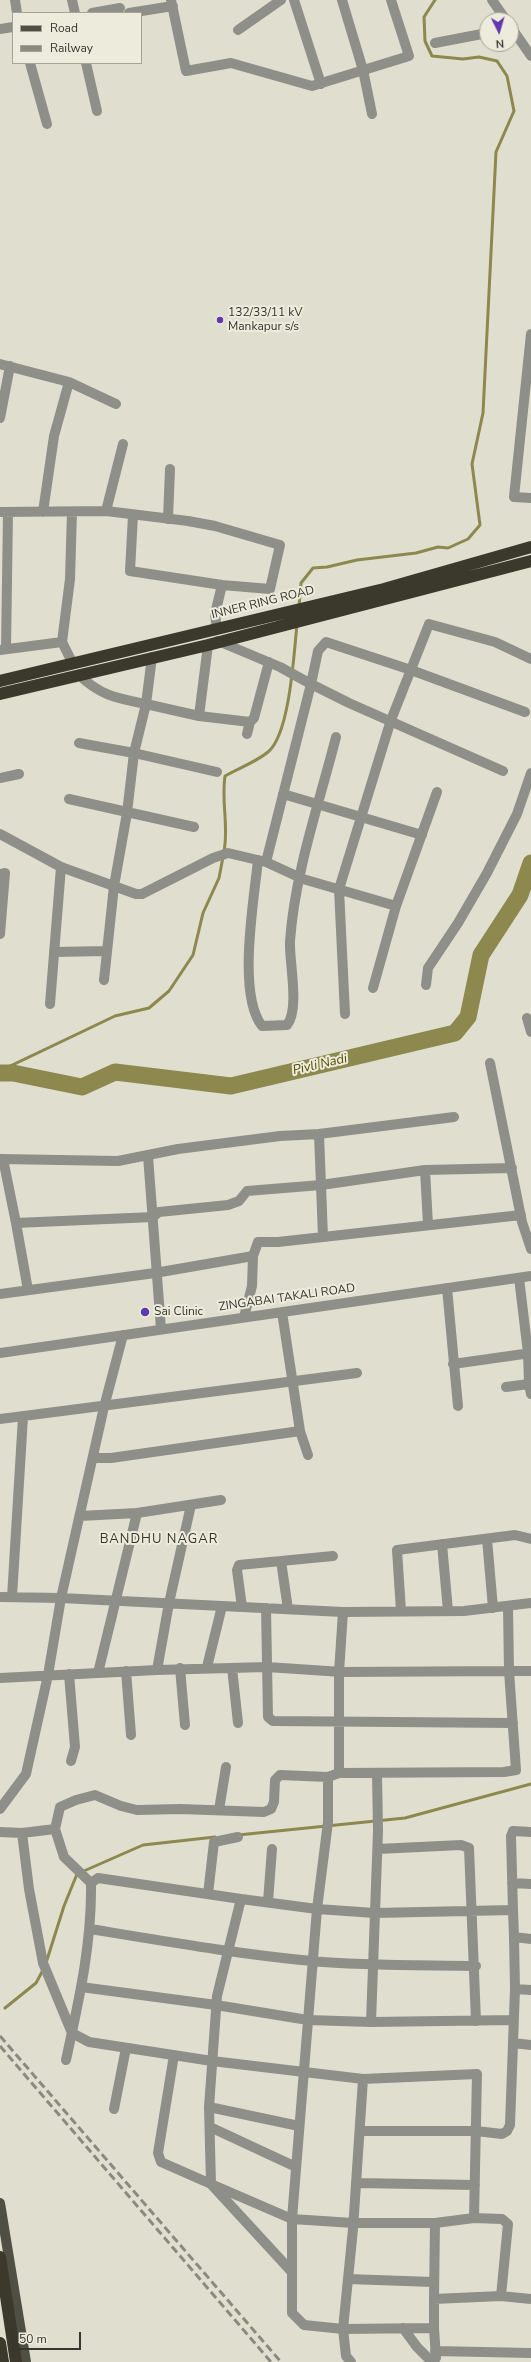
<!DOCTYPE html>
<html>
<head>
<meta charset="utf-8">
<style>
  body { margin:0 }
  #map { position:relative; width:531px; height:2362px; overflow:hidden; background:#e0dfcf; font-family:"Nunito Sans",sans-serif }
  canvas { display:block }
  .legend { position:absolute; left:12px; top:12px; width:130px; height:52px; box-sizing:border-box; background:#edecdc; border:1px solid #a4a397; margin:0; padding:5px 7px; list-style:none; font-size:12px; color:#36352f }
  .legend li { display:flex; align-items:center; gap:8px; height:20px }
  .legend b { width:20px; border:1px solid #a4a397 }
  .north { position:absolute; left:479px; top:12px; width:40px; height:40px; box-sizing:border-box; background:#edecdc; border:1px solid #a4a397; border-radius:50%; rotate:175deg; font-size:11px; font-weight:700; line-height:16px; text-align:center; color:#36352f }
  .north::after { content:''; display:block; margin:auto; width:14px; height:18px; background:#6037af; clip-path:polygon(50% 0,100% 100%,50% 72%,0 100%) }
  .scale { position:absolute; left:12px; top:2332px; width:69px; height:18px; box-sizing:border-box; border:2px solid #36352f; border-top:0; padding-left:5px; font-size:12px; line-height:14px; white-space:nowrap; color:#36352f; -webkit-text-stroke:3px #edecdc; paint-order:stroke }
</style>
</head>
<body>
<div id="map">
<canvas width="531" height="2362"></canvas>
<ul class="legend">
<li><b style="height:5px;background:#504f44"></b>Road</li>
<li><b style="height:5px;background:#8b8a7f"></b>Railway</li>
</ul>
<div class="north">N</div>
<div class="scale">50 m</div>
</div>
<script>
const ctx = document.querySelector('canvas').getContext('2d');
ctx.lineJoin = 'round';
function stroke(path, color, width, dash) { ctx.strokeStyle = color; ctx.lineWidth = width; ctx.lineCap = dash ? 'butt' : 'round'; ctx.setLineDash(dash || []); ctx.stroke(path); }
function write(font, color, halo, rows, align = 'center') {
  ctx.font = font + ' "Nunito Sans",sans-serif'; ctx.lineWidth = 4; ctx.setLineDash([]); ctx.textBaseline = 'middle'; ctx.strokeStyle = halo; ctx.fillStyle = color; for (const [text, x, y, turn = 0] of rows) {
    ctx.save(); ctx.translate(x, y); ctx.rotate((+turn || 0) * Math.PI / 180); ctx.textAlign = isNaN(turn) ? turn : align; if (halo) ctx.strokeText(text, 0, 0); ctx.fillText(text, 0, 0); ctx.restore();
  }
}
stroke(new Path2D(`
  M299 607 301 583 313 568 327 567 357 560 416 553 438 547 448 548 468 539 480 525 472 464 483 413 496 152 514 111 507 76 497 61 479 57 463 59 432 56 425 41 424 17 435 0
  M224 851C229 826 221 802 225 776 239 768 256 762 268 752 290 734 294 652 297 624
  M0 1071 115 1016 149 1008 169 991 193 955 203 913 219 878 223 857
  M238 1835 405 1818 531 1784
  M46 1963 64 1906 77 1874 143 1845 215 1837
  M5 2008 36 1983 43 1970`), '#8c884e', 3);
stroke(new Path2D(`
  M0 1073H13L82 1087 115 1072 231 1086 455 1033 468 1017 481 955 520 895 531 863`), '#8c884e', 17);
stroke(new Path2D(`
  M15 0 17 13
  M72 0 75 13
  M171 0 186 71 231 63 312 86 409 56 391 0
  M294 0 321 84
  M342 0 363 70 372 114
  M492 0 506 20
  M92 13 120 8
  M129 13 173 6
  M511 27 531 56
  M0 29 13 27
  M238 30 281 0
  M435 43 487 33
  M30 63 47 124
  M86 63 97 111
  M531 334 514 497 531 498
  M0 364 69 382 116 404
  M0 418 10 366
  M106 511 123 444
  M0 512 106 511 188 521 215 526 280 545 270 589 222 585 215 614 217 629
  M43 512 54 436 69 382
  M133 515 130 571 222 585
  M168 519 170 469
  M218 641 280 667 311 684 318 651 326 642 411 670 525 712
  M62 642 70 579 72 512
  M6 649 8 512
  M0 650 62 642 73 664
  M152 657 146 704 199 716 250 722
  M79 675C101 696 117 698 146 704L134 753 127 813 114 886 104 980
  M199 716 208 645
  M247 734 250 722 254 718 269 662
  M79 743 134 753 217 772
  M0 778 19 774
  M283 794 422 835
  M69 799 194 827
  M0 834 61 867 136 894H142L213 858 228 853 266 862 303 879 396 906 437 792
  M258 860C254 900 237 994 262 1026L287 1025C300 1009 289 962 290 941 295 872 319 804 336 737
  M266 862 311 684 349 703 503 771
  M0 874 5 873 0 934
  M54 952 106 951
  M426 985 428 968 458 923 487 873 517 814 531 773
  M373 988 396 906
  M50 1004 61 867
  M345 1014 339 889 391 720 429 624 495 642 531 659
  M527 1018 531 1032
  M490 1063 522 1222 531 1249
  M319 1134 454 1117
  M148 1156 161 1329
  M0 1159 118 1161 178 1149 280 1136 319 1134 323 1237
  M3 1159 16 1223 153 1217 159 1212 228 1205 239 1201 247 1191 321 1185 425 1170 512 1168
  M425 1170 428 1225
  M16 1223 28 1290
  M519 1278 528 1353 529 1384 531 1394
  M447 1288 458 1406
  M0 1294 155 1273 253 1256 258 1242H278L521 1215
  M282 1312 300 1431 308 1455
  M244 1317 252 1286 253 1256
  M0 1353 531 1276
  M453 1364 531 1353
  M506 1387 529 1384
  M0 1419 357 1373
  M93 1458H111L300 1431
  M80 1516 137 1513 221 1500
  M487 1539 493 1608
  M442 1544 448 1611
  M281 1561 288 1609
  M0 1597 61 1598 343 1612 464 1611 531 1603
  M12 1597 23 1417
  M242 1607 237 1570 239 1565 333 1556
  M266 1608 268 1717 273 1721 513 1723
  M401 1611 397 1550 515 1535 531 1539
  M207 1667 222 1606
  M180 1668 185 1725
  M232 1668 238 1723
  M157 1670 267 1667 342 1672 509 1671 508 1606
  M126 1671 131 1735
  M98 1673 137 1513
  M69 1674 75 1747 71 1761
  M0 1678 157 1670 169 1603 191 1505
  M339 1773V1672L343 1612
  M328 1777V1822L317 1909 292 2219V2313L304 2325 343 2329 434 2328V2299
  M0 1809 26 1774 48 1675 61 1598 104 1407 123 1335
  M219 1810 226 1767
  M55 1829 60 1807 76 1800 95 1795 121 1806 137 1810 180 1809 264 1812 271 1809 274 1802 275 1780 280 1775 328 1777 339 1773 504 1772 516 1770 509 1671H531
  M0 1832 22 1833 55 1829 64 1857 91 1883C92 1943 79 2000 66 2060
  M22 1833 29 1889 43 1963 72 2033 89 2042 212 2061 363 2079 477 2074 474 2218
  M378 1849 461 1845 469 1848 476 2021
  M91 1883 98 1878 241 1899
  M512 1883 531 1884
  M208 1894 214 1842 238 1837
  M268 1902 272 1849
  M513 1910 511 1836 513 1831 531 1832
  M90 1929C164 1941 237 1954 312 1961 366 1966 421 1965 476 1966
  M81 1987 216 2005 308 2020 371 2022 513 2020
  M515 1989 531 1990
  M371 2022 378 1831 377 1773
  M513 2043 531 2045
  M174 2055 158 2153 161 2162 211 2184 291 2271
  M209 2107 299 2126
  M114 2109 126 2048
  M210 2127 296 2167
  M360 2131H476L502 2134 507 2131 510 2125 515 1989 514 1937
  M356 2183 475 2185
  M435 2223H353L292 2219 211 2184 209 2107 217 1996 241 1899 317 1909 375 1913 513 1910 514 1937 531 1939
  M348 2279 433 2282
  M501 2296 508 2224 502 2219 474 2218 435 2223 434 2299 501 2296 531 2299
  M403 2328 417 2347 432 2362
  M434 2328 436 2358
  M435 2351 531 2353
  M351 2362 346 2356 343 2329 353 2229 363 2079`), '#8f8f89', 10);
stroke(new Path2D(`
  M0 2203 26 2362`), '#504f44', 10);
stroke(new Path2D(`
  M0 681 384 589 531 547
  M0 694 208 645 531 561
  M0 2257 16 2362
  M0 2343 3 2362`), '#3a392c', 12);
stroke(new Path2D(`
  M0 2036 281 2362
  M0 2046 271 2362`), '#8b8a7f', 3, [8, 4]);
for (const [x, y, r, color] of [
  [220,320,4,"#6037af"],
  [145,1312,5,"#6037af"]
]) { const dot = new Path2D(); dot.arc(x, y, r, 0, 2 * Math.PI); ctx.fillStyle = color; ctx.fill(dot); stroke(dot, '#edecdc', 1.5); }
write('12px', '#36352f', '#edecdc', [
  ["132/33/11 kV",228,313],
  ["Mankapur s/s",228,327],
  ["Sai Clinic",154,1312]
], 'left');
write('12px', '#36352f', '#edecdc', [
  ["INNER RING ROAD",263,603,-14],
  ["ZINGABAI TAKALI ROAD",287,1298,-8]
]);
write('italic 13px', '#534e02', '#edecdc', [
  ["Pivli Nadi",320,1065,-13]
]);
ctx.letterSpacing = '1px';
write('13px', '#353528', '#edecdc', [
  ["BANDHU NAGAR",159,1540]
]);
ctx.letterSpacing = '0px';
</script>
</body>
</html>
